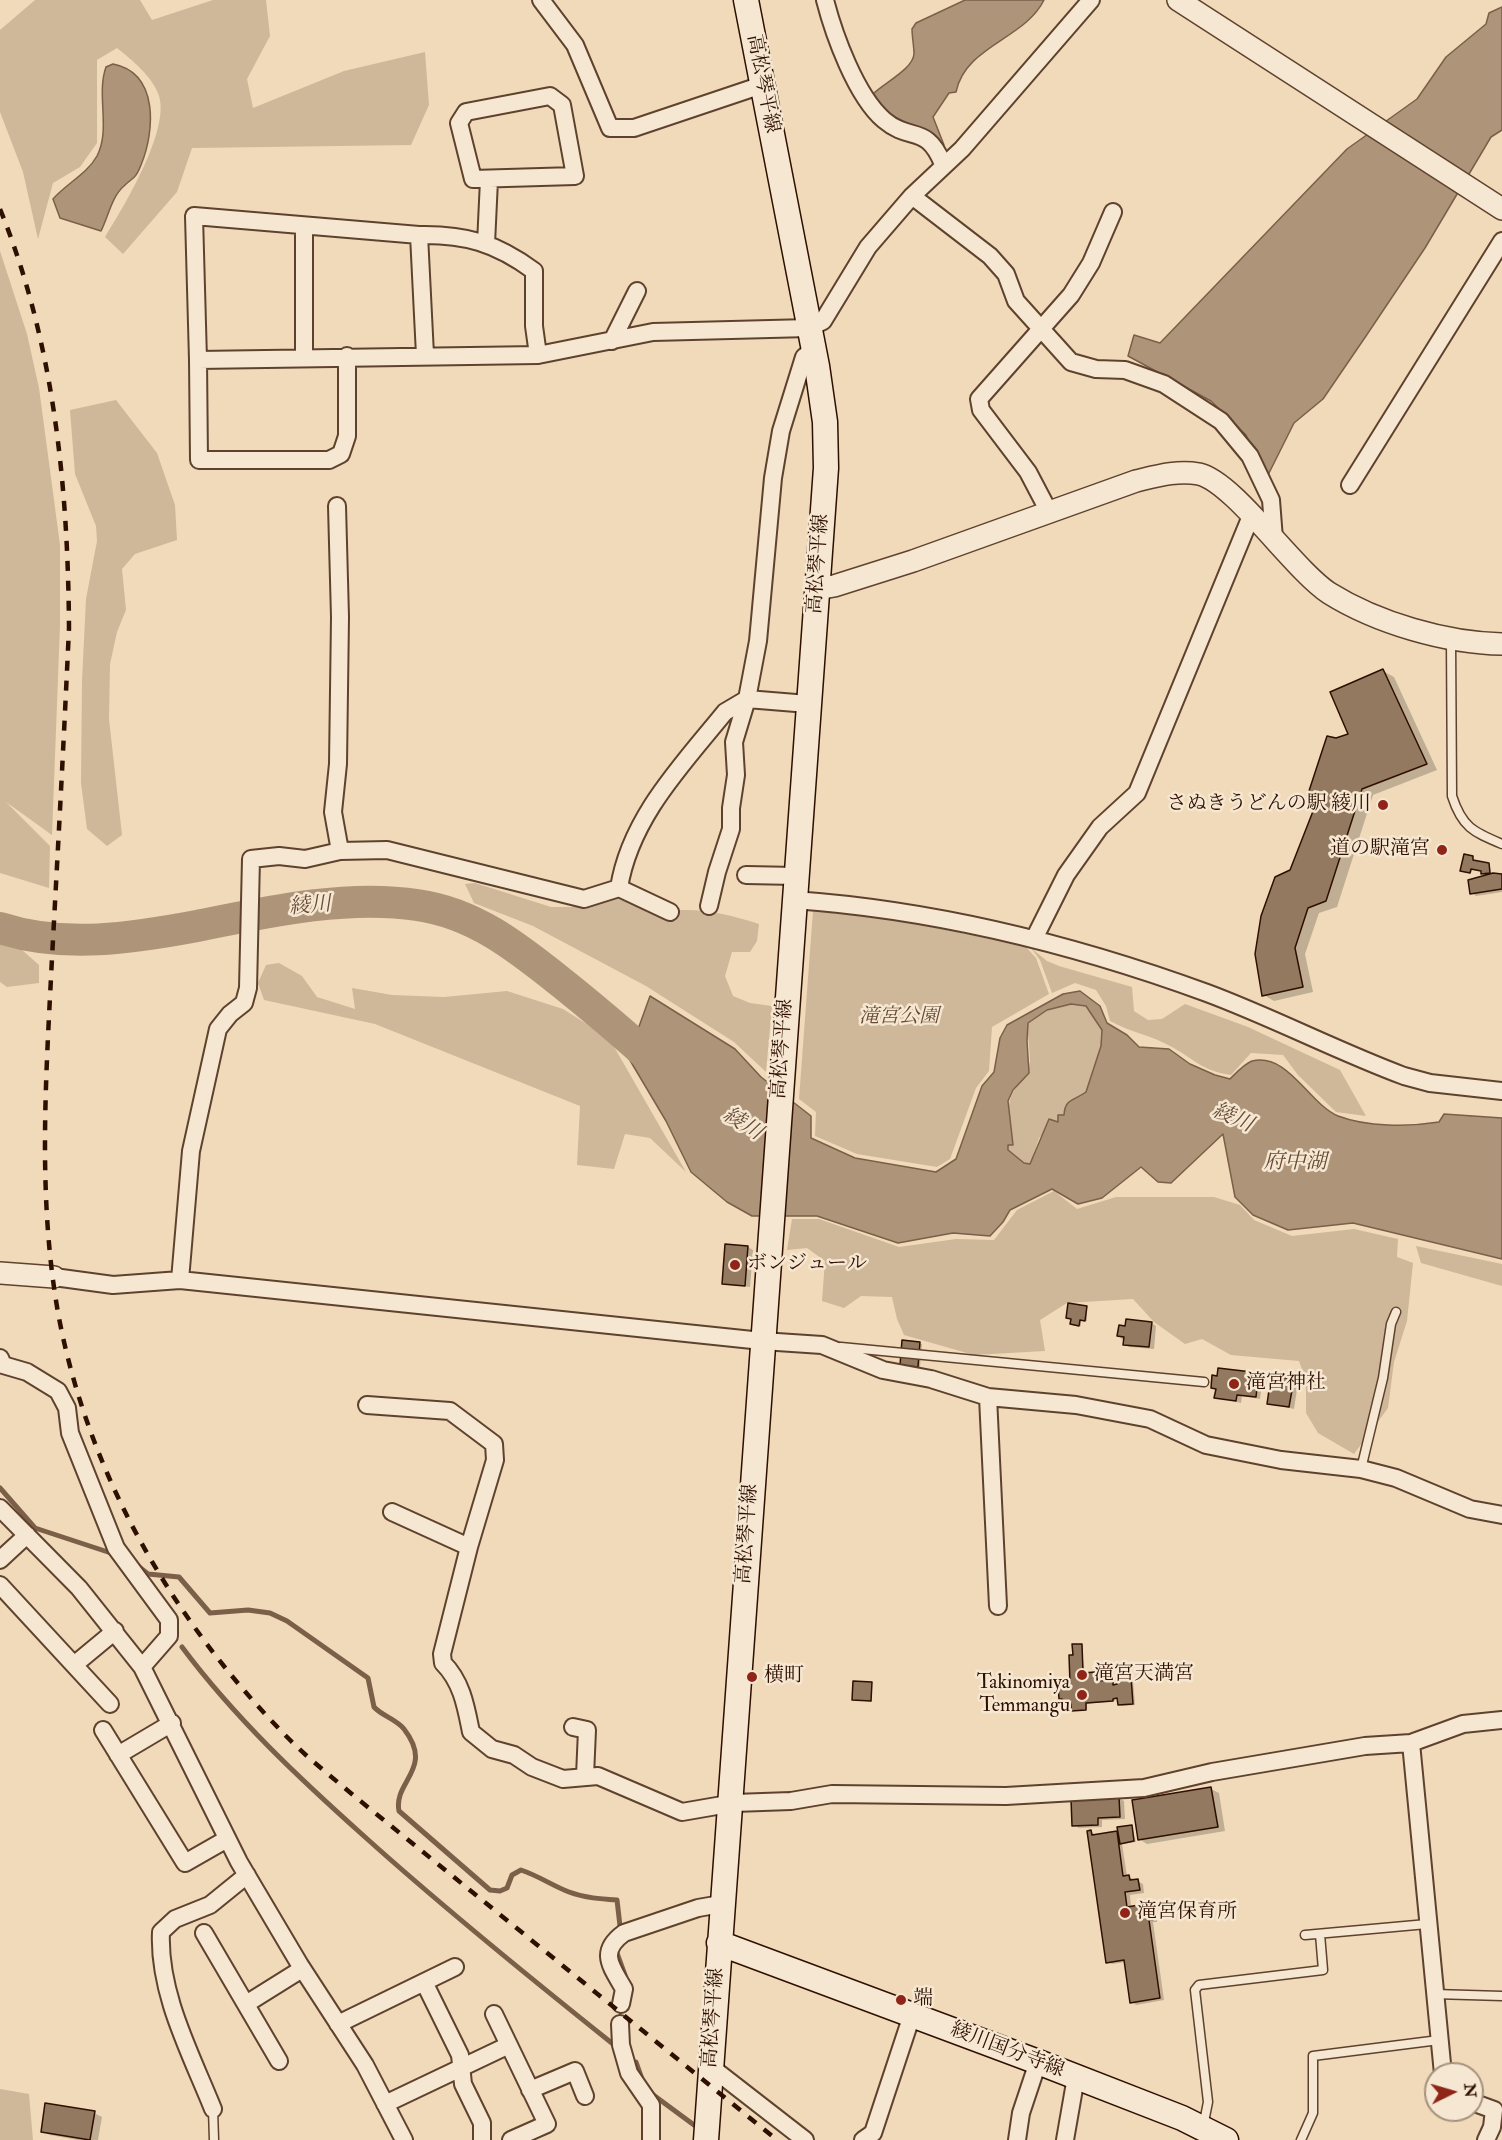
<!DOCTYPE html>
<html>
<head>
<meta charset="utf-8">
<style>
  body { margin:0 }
  #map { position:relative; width:1502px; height:2140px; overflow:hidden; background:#f0dab9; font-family:"IM FELL Double Pica",serif }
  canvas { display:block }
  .north { position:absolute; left:1424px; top:2062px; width:60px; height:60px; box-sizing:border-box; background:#f5e7d2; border:2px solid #a6917e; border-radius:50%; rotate:85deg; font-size:16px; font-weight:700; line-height:24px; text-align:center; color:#2f0f00 }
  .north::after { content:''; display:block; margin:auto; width:21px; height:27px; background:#8f2418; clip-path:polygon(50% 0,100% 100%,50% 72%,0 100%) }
</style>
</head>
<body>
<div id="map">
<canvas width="1502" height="2140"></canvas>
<div class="north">N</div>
</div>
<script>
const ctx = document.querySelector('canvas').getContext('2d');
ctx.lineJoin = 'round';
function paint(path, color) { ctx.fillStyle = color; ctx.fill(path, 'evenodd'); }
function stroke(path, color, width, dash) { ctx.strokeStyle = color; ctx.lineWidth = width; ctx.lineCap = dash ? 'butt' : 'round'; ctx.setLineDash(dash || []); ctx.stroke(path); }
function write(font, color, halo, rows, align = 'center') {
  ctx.font = font + ' "IM FELL Double Pica","Noto Serif JP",serif'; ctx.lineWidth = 5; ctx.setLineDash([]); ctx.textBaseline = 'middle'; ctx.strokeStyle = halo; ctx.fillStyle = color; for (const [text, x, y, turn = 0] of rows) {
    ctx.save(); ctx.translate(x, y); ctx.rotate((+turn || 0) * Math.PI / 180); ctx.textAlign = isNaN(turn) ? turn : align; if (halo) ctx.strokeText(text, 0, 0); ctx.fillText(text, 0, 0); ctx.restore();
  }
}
paint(new Path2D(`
  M35 0H140L152 20 213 0H266L270 36 247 79 253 108 344 71 425 52 429 105 411 145 192 148 177 192 123 254 105 237C123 208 170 131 159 96 153 77 132 60 117 48L97 60V143L80 167 53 183 38 239 23 172 0 112V30Z
  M0 251 27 334 39 388 60 545V625L52 835 6 802 50 846 49 888 0 873Z
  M116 400 157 453 175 505 177 540 135 554 122 569 126 610 117 632 110 664 109 719 122 835 107 846 87 829 81 783 82 681 86 599 97 541 96 526 75 474 70 410Z
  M475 883 551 907H587L616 898 674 920 679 910C707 909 732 915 759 924L757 941 750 952H732L725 976 733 996 750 1003 772 1006 766 1072 734 1042 646 986 533 926 474 903 465 884Z
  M813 911 893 919 1025 946 1036 958 1049 994 992 1027 989 1071 976 1088 950 1159 937 1167 857 1154 815 1136 816 1112 799 1099Z
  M0 941 22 950 39 965V983L7 987 0 982Z
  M1031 948 1047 961 1059 966 1132 987 1134 1011 1148 1020 1162 1019 1185 1004 1248 1027 1340 1070 1366 1116 1336 1112 1298 1075 1283 1055 1251 1053 1231 1075C1200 1070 1196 1060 1172 1047 1153 1036 1130 1032 1110 1021L1106 1006 1096 990 1075 983 1052 993 1040 960Z
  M279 963 302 976 317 997 355 1009 352 988 392 995 444 997 507 991 563 1009 609 1038 686 1172 650 1138 625 1134 614 1169 577 1165 580 1106 375 1024 264 1000 258 983 266 965Z
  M1071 1004 1086 1006 1102 1030 1101 1045 1086 1092C1074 1101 1065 1098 1064 1115L1039 1138 1030 1165 1024 1163 1008 1150V1145L1013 1144C1008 1128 1005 1103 1015 1089 1021 1079 1029 1074 1030 1061 1030 1048 1027 1036 1028 1023L1047 1010Z
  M1054 1191 1077 1209 1116 1197H1214L1240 1205 1254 1220 1292 1236 1354 1229 1398 1239 1397 1257 1413 1263 1407 1321 1394 1362 1388 1408 1354 1454 1318 1433 1306 1413V1381L1299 1361 1231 1355 1202 1339 1185 1344 1154 1322 1133 1299 1067 1303 1040 1320 1045 1351 974 1355 904 1335 897 1319 892 1297 861 1296 844 1308 822 1301 825 1261 807 1248 787 1250 792 1219H819L899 1247 956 1239 994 1240 1017 1210Z
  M1416 1246 1502 1264V1286L1421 1263Z
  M0 2089 29 2094 33 2140H0Z`), '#cfb79a');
const water = new Path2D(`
  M965 0H1044C1025 39 965 46 956 92L949 93 933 117 944 145C922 123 894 124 873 100V94C884 83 913 69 914 54 914 46 912 37 912 29L916 23Z
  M1502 7V130L1491 137 1425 248 1366 336 1323 399 1294 423 1266 479 1246 435 1211 401 1128 356 1134 335 1160 343 1347 149 1417 99 1446 57 1486 24 1489 13Z
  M113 64C159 73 155 131 141 165 135 180 133 177 124 186 112 196 108 217 101 231L60 218 53 199C67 183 87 174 97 156 111 129 96 95 106 67Z
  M1080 991 1100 1006 1107 1023 1127 1035 1139 1047 1169 1049 1190 1064 1215 1075 1230 1079C1236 1073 1244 1064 1252 1061 1288 1052 1309 1104 1338 1116 1367 1127 1408 1127 1439 1122L1444 1114 1502 1118V1259L1353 1223 1288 1230 1253 1215 1235 1197 1223 1134 1171 1183 1158 1182 1141 1167 1102 1198 1078 1204 1052 1189 1010 1210 1003 1222 990 1236 953 1233 898 1243 817 1216H752L727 1202 691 1172 666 1121 628 1057 650 996 735 1049 761 1077 811 1116V1138L855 1158 936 1172 956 1159 982 1086 994 1072 1000 1038 1007 1025 1063 994ZM1071 1004 1086 1006 1102 1030 1101 1046 1086 1092C1074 1101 1065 1098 1064 1115H1058V1122L1049 1119 1030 1164 1024 1163 1008 1150V1145H1013L1008 1101 1013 1090 1029 1073 1027 1041 1028 1023 1047 1010Z`);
paint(water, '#ae957a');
stroke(water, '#7b5f49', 1.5);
paint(new Path2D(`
  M1383 671 1394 677 1437 770 1373 795 1337 907 1319 913 1305 954 1313 992 1274 1001 1264 995 1291 871 1318 802 1309 796 1336 739 1350 735Z
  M1474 858V862L1490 866 1491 876 1502 875V892L1476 896 1472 893 1488 876 1482 871 1473 869 1471 873 1464 871 1472 868Z
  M748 1247 753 1250 750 1287 723 1283Z
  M1087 1307V1321L1081 1320V1326L1072 1324V1318Z
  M1151 1323 1156 1326 1154 1349 1129 1347 1119 1336Z
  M904 1342 922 1344 920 1367 902 1364Z
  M1252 1374 1257 1376 1256 1381 1262 1384 1260 1399 1242 1396 1241 1403 1216 1397 1217 1390 1212 1387Z
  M1293 1381 1298 1383 1294 1409 1268 1403Z
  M1081 1645 1085 1674H1095L1098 1683 1113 1682 1115 1686 1133 1680 1135 1705 1121 1706 1119 1699H1114L1115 1701 1087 1704V1710L1075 1711 1072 1704 1064 1703 1060 1698 1071 1685 1075 1656Z
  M871 1683 872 1702 853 1699Z
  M1211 1789 1219 1793 1225 1831 1147 1844 1139 1839Z
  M1119 1798 1124 1801 1125 1819 1102 1820V1827L1079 1828 1074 1825Z
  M1132 1827 1136 1842 1122 1844 1127 1876 1143 1884 1144 1893 1130 1895 1131 1908 1150 1905 1155 1908 1157 1922H1153L1164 2000 1136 2005 1132 2002 1126 1962 1112 1964 1107 1962 1091 1832 1096 1835 1120 1834Z
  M94 2113 102 2117 98 2140H78L50 2135 42 2131Z`), '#0003');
stroke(new Path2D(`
  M0 1488 35 1528 114 1554
  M138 1566 148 1574 179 1577 210 1613 248 1610 270 1613 287 1621 368 1678 374 1707C382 1716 396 1719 404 1729 435 1769 393 1781 399 1811L490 1890 500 1891 507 1888 512 1875 521 1870C539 1876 553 1886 569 1892 585 1898 601 1899 617 1900L620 1926
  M182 1647C235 1718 299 1778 365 1837 445 1909 529 1977 613 2044
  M617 1953 625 1975
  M636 2062 642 2079
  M652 2094 694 2125`), '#7b5f49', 5);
stroke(new Path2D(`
  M0 928C64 949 133 938 197 926 266 912 347 894 417 905 475 913 518 948 562 983 598 1012 632 1040 665 1072`), '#ae957a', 32);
const building = new Path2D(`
  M1383 669 1427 764 1362 789 1326 901 1308 908 1295 948 1303 987 1262 996 1255 954 1261 916 1275 877 1290 870 1317 801 1307 797 1327 736 1336 738 1348 734 1330 692Z
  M1464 854 1473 856V860L1489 863 1490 873 1481 874V871L1471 869 1470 873 1460 871Z
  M1493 873 1502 874V889L1470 894 1468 880Z
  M725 1244 748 1246 745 1286 722 1284Z
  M1068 1303 1087 1306 1085 1321 1080 1320 1079 1326 1070 1324 1071 1319 1066 1318Z
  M1126 1319 1152 1322 1149 1347 1123 1345 1124 1337 1117 1336 1119 1325 1125 1326Z
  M902 1340 920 1342 918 1367 900 1365Z
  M1218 1368 1252 1372V1379L1258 1380 1256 1397 1237 1395 1236 1401 1214 1398 1216 1389 1211 1388 1212 1375 1217 1376Z
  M1271 1376 1294 1379 1289 1407 1267 1404Z
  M1072 1644H1082L1083 1673 1095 1672 1096 1681 1113 1680V1685L1117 1684 1116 1678 1131 1677 1133 1704 1118 1705 1117 1698 1113 1699V1701L1086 1703V1710L1071 1711V1703L1062 1704V1699H1059L1058 1685 1070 1684 1069 1655H1073Z
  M853 1681 872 1682 871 1701 852 1700Z
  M1211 1787 1218 1827 1138 1840 1132 1800Z
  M1119 1796 1120 1817 1098 1818V1825L1072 1826 1071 1799Z
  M1132 1825 1134 1841 1120 1844 1117 1827Z
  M1091 1830 1092 1835 1117 1831 1123 1876 1129 1875 1130 1880 1138 1879 1140 1890 1125 1892 1127 1907 1151 1903 1153 1920H1149L1160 1998 1130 2003 1124 1960 1106 1963 1087 1831Z
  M45 2103 95 2111 90 2140 41 2132Z`);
paint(building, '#937960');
stroke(building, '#2f0f00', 1.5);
const service = new Path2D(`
  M1451 640 1452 796C1462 827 1473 832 1502 844
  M841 1347 1204 1382
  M1361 1469 1383 1378 1391 1324 1396 1312
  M1305 1935 1427 1924
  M1434 1994 1502 1996
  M213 2109 214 2140
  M1203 2127 1208 2102 1195 1990 1199 1985 1323 1970 1320 1934
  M1301 2140 1313 2113V2056L1439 2040`);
const minor = new Path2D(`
  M541 0 575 45 610 128H634L762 85
  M825 0C834 35 856 96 884 120 911 143 926 123 943 164
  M550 96 562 105 575 176 473 179 459 123 466 112Z
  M912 196 990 256 1006 274 1016 301 1071 362 1096 369 1125 370 1164 384 1221 421 1250 456 1271 500 1274 539
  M304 226V357
  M419 235 425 355
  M486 244 489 180
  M612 341 637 291
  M538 355 534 326V271C496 243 465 234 419 235L194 216 198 360 538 355 653 332 809 328 823 321 868 247 912 196 962 149 1091 0
  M198 360 199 460H329L341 454 347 436V356
  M1350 485 1502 241
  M337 506 340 617 338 764 333 812 340 851
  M1049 512 1028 472 981 410 979 399 1071 295 1091 263 1113 212
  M746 875 796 876
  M794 900C936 910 1073 944 1207 993 1274 1018 1337 1051 1404 1076L1430 1083 1502 1091
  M709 906 717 872 731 829V808L736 775 734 742 747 699 758 641 773 478 781 431 804 357 814 349
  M670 912 619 888C630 818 682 765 725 712L747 699 808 704
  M1034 939 1066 875 1100 827 1137 793 1251 516
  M54 1277 113 1285 180 1280 762 1341 822 1345 883 1370 931 1379 988 1397 1076 1405 1150 1419 1206 1445 1281 1460 1361 1469 1396 1478 1470 1509 1502 1515
  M180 1280 191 1151 218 1029 230 1014 244 1003 248 988 251 859 279 856 305 859 340 851 387 850 584 899 619 888
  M0 1358 3 1365 27 1372 58 1391 67 1408 70 1433 116 1548 169 1620V1636L142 1667
  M988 1397 998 1606
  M367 1405 450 1411 494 1444 495 1460 469 1547 442 1654 443 1663C462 1682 466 1707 471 1732L492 1749 514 1755 532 1767 563 1779 598 1776 682 1812 734 1803 791 1801 832 1794 1006 1796 1144 1788 1212 1772 1365 1746 1411 1743 1463 1724 1502 1720
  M0 1508 79 1588 142 1667 239 1862 300 1965 365 2065 404 2140
  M392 1512 469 1547
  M0 1560 27 1535
  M0 1585 110 1704
  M74 1665 115 1631
  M573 1727 587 1730 585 1776
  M103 1730 185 1863 227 1839
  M1411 1743 1443 2074
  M118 1755 172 1723
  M204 1933 279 2061
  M424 1982 460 2055 463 2084 482 2123V2140
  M246 2004 302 1969
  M621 2004 624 1989C611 1966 598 1952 624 1933L698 1908 721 1904
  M494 2014 547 2124 511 2140
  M338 2024 455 1967
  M620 2024 621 2045 629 2073 651 2105V2140
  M711 2067 805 2140
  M530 2090 575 2071 585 2096
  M1472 2102 1494 2110 1492 2127 1486 2140
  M385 2104 509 2045
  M213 2109C191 2054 158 1993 161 1932L175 1919 210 1905 247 1875
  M863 2140 873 2133 912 2015
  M1017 2140 1021 2113 1038 2062
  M1065 2140 1076 2077`);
const tertiary = new Path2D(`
  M1178 0 1502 209
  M817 589 834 586 913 561 1136 481C1157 476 1177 470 1199 474 1234 482 1293 569 1329 593 1377 623 1446 643 1502 644
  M0 1273 54 1277`);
const secondary = new Path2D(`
  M719 1943 1038 2062 1182 2118 1226 2140
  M706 2140 826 468 825 422 817 366 746 0`);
stroke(service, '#5f422e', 11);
stroke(minor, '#5f422e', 20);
stroke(tertiary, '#5f422e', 24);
stroke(secondary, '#2f0f00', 27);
stroke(service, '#f5e7d2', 8);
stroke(minor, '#f5e7d2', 16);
stroke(tertiary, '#f5e7d2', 21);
stroke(secondary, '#f5e7d2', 24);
stroke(new Path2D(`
  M0 209C54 342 68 486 69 628 64 738 58 848 52 958 46 1078 37 1199 59 1318 90 1479 176 1626 291 1741 310 1760 332 1777 353 1795L777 2140`), '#2f0f00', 4.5, [10, 10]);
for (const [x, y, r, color] of [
  [1383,805,6,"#8f2418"],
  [1442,850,6,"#8f2418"],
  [735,1265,6,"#8f2418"],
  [1234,1384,6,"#8f2418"],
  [1082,1675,6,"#8f2418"],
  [752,1677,6,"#8f2418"],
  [1082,1695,6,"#8f2418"],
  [1125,1913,6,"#8f2418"],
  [901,2000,6,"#8f2418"]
]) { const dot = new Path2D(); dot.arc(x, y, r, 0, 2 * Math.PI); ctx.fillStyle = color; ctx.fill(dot); stroke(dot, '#f5e7d2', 2); }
write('20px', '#2f0f00', '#f5e7d2', [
  ["高松琴平線",762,84,79],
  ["高松琴平線",819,564,-86],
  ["高松琴平線",783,1049,-86],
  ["高松琴平線",748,1534,-86],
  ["高松琴平線",714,2018,-86],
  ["綾川国分寺線",1007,2051,21]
]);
write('20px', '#2f0f00', '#f5e7d2', [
  ["さぬきうどんの駅 綾川",1371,805,"right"],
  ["道の駅滝宮",1430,850,"right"],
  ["ボンジュール",747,1265],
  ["滝宮神社",1246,1384],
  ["滝宮天満宮",1094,1675],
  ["横町",764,1677],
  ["Takinomiya",1070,1684,"right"],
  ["Temmangu",1070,1707,"right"],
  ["滝宮保育所",1137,1913],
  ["端",913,2000]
], 'left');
write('italic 20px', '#674a36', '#f5e7d2', [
  ["滝宮公園",899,1018]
]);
write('italic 21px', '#684b37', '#f5e7d2', [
  ["綾川",310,907,-5],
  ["綾川",1232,1119,24],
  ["綾川",742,1125,32],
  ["府中湖",1295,1163]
]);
</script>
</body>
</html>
